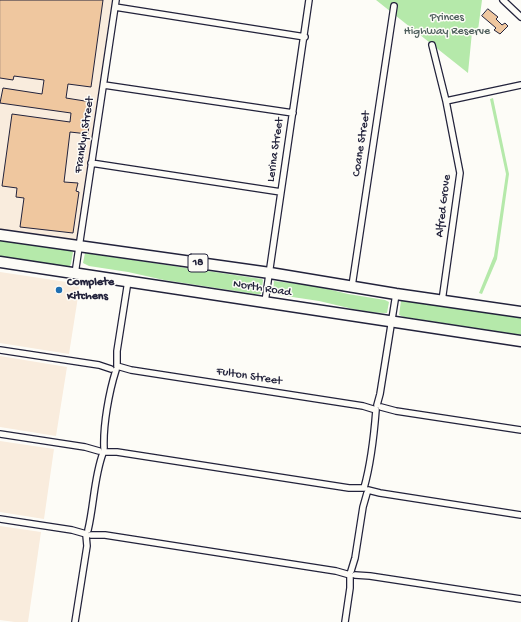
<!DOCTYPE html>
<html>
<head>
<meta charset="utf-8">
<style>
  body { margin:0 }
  canvas { display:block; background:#fdfcf7 }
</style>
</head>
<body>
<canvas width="521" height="622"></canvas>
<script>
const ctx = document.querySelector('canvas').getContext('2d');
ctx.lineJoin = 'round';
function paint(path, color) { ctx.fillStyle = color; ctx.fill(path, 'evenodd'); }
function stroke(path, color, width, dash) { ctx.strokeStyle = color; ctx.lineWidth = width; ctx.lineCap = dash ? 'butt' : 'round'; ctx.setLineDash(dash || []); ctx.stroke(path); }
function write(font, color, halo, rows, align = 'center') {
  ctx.font = font + ' "Gochi Hand",sans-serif'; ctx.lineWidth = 3; ctx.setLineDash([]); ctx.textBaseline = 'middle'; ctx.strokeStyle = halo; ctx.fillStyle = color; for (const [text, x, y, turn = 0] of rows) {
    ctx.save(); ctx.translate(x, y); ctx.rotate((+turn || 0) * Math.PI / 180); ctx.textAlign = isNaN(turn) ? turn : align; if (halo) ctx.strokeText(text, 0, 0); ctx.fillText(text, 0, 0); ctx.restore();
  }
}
paint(new Path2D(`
  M0 0H112L77 240 0 229Z
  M0 272 80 284 69 354 0 343Z
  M0 356 67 367 56 436 0 427Z
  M0 441 54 449 44 519 0 512Z
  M0 526 41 532 28 622H15L0 620Z`), '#f9ecdd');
paint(new Path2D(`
  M376 0H482L478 30 472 32 468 73Z
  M493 98 509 174 497 259 482 294 479 293 494 256 506 174 490 99Z
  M0 240 69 250 73 252 71 264 70 266H64L0 256Z
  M85 253 262 279 263 280 261 294H255L164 280 128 272 89 266 83 263Z
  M274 281 315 286 348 294 385 300 389 302 387 313C364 313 342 306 319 301 306 299 292 297 279 295L273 293Z
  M403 300 521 317V335L404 317 399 315 401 301Z`), '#b5e9aa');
const building = new Path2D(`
  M0 0H103L91 87 68 84 66 98 91 102 86 124 89 125 88 134 70 132 64 182 78 183 76 191 79 192 73 233 20 227 24 198 16 197 17 188 2 186 12 114 70 122 71 113 0 103 3 88 42 94 44 80 14 76 13 80 0 78Z
  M488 9 498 17 496 19 502 25 505 23 508 26 500 34 494 30 496 28 482 16Z`);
paint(building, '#efc79f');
stroke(building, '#22223b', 1);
const street = new Path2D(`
  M503 0 521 17
  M115 7 305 37
  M432 45 446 101 460 173 442 301
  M104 85 293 113
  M446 101 521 85
  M91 163 281 192
  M75 274 116 0
  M352 286 394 6
  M265 302 309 0
  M0 350 99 365 111 369
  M117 365V351L128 281
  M117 366 131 370 363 406 376 410
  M377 405 380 394 396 294
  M381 407 396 411 521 430
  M0 434 85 447 99 451
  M104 448C103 425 109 392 116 370
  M104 452H117L349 488H363
  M364 488C371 463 374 436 376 410
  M368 490 380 493 521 515
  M0 519 72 530 86 534
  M88 530C94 505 94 477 103 453
  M91 535H105L336 571 350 575
  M351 571 355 558 363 507 367 493
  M355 575 370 576 521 599
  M75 622 87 546 86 535
  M345 622 350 588V575`);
const highway = new Path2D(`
  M0 235 270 273 396 294 521 312
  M0 262 521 341`);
stroke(street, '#22223b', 8);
stroke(highway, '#22223b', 13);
stroke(street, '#fdfcf7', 5.5);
stroke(highway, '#fdfcf7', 10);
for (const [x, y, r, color] of [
  [59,290,4,"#1f6fb2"]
]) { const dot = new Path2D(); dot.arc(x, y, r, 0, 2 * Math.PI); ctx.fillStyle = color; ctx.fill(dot); stroke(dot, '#fdfcf7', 1.5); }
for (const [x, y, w] of [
  [198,263,20]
]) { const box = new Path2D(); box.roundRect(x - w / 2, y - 9, w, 18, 3); ctx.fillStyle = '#fdfcf7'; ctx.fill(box); stroke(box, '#22223b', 1); }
write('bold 11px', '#22223b', null, [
  ["18",198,263]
]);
write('12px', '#4e5e5c', '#fdfcf7', [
  ["Princes",447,18],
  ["Highway Reserve",447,32]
]);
write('12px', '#22223b', '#fdfcf7', [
  ["Franklyn Street",85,135,-81],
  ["Coane Street",362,144,-81],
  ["Lerina Street",276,150,-82],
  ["Alfred Grove",444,206,-83],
  ["North Road",262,289,9],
  ["Fulton Street",249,377,9]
]);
write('bold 12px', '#22223b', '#fdfcf7', [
  ["Complete",67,283],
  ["Kitchens",67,297]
], 'left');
</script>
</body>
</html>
